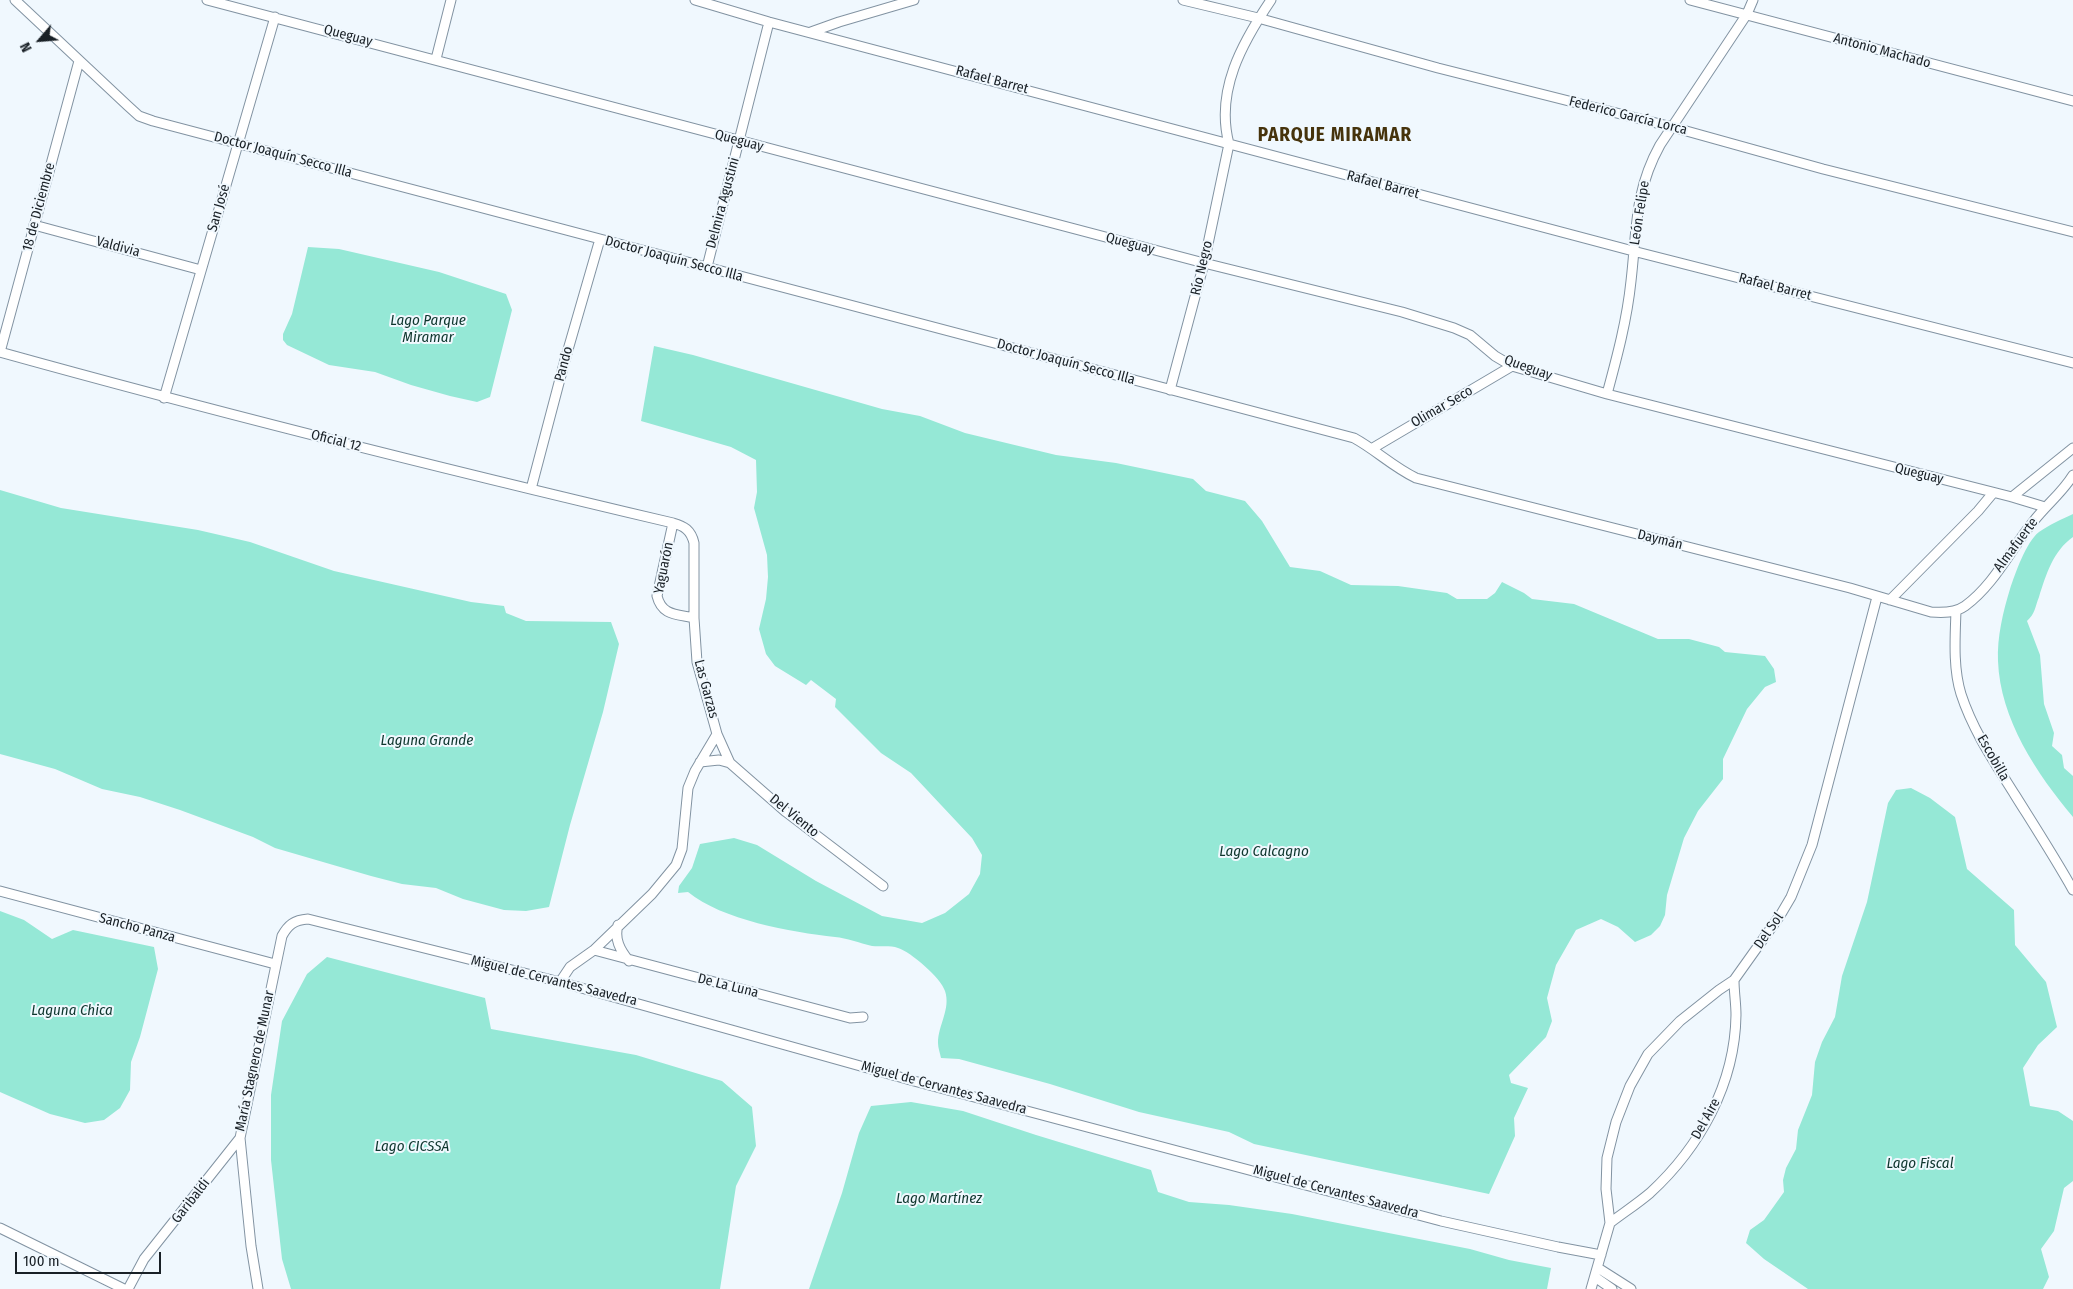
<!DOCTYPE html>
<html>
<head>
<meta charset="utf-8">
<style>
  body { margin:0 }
  #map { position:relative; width:2073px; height:1289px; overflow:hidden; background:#f0f8fe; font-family:"Fira Sans Condensed",sans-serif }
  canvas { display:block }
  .north { position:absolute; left:15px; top:15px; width:50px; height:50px; -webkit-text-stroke:4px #f0f8fe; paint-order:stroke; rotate:243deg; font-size:14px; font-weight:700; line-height:20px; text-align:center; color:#192026 }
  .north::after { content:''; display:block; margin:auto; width:18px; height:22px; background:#192026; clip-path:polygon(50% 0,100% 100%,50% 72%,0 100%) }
  .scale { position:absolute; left:15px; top:1252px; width:146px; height:22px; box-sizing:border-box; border:2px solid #192026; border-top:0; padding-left:6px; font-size:15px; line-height:18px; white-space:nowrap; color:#192026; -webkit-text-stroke:4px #f0f8fe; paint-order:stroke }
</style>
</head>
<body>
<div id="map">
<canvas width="2073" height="1289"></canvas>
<div class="north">N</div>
<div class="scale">100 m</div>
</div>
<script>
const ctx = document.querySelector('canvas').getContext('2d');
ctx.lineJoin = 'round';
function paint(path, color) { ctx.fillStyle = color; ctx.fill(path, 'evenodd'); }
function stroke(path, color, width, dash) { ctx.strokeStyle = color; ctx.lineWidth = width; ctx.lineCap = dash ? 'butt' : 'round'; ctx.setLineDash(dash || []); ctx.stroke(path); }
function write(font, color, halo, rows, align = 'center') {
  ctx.font = font + ' "Fira Sans Condensed",sans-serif'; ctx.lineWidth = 4; ctx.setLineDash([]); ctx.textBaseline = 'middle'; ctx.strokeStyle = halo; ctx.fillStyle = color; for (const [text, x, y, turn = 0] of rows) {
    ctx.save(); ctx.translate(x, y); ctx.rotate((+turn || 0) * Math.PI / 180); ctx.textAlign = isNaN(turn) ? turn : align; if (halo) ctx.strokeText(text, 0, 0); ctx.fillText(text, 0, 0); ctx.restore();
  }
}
paint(new Path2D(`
  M308 247 339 249 439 272 506 294 512 310 490 397 477 402 450 396 411 385 375 372 329 365 287 345 283 340V334L292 314Z
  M654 346 693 355 882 409 920 416 965 433 1056 455 1116 463 1193 479 1206 491 1245 501 1262 521 1290 567 1320 571 1351 585 1398 586 1447 593 1457 599H1487L1495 593 1502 582 1524 593 1532 599 1574 604 1658 639H1689L1719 647 1725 652 1765 656 1774 669 1776 682 1765 687 1747 709 1723 759V779L1698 811 1684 838 1667 895 1665 915 1660 926 1651 935 1635 942 1618 927 1601 919 1576 930 1556 965 1547 998 1552 1021 1546 1037 1509 1075 1511 1083 1528 1088 1514 1118 1515 1136 1489 1194 1254 1144 1229 1132 1139 1112 1050 1084 959 1059 941 1058C940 1053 938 1048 938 1043 938 1025 951 1009 945 991 941 978 911 952 898 948 890 945 880 947 872 946 859 943 847 938 835 937 791 932 722 920 688 892L678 893 679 886 692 868 700 844 734 838 757 845 816 881 882 916 922 923 945 913 969 894 980 874 982 855 972 838 911 773 881 753 835 707 836 699 811 680 806 685 775 666 766 654 759 629 766 599 768 577 767 555 754 508 757 492 756 460 731 447 641 421Z
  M0 490 61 508 198 530 250 542 334 571 471 602 504 606 506 613 526 621 611 622 619 644 603 712 570 825 549 907 526 911 504 910 463 899 436 888 402 884 371 876 275 848 253 837 180 810 140 797 102 789 55 769 0 754Z
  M2073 514V537C2053 551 2046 575 2039 597 2035 607 2035 614 2027 621L2040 655 2044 704 2054 733 2052 746 2062 755 2064 768 2073 776V817C2037 774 2000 719 1998 661 1997 637 2003 612 2010 589 2015 574 2026 542 2039 532 2049 525 2062 519 2073 514Z
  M1911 788 1930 798 1955 817 1967 869 2014 910 2015 945 2046 982 2057 1027 2038 1045 2023 1068 2030 1106 2058 1111 2073 1121V1181L2064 1188 2054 1231 2041 1249 2049 1277 2043 1289H1808L1764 1259 1746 1243 1750 1230 1764 1220 1784 1192 1783 1180 1786 1168 1796 1149 1798 1130 1812 1095 1815 1062 1822 1042 1835 1017 1842 976 1867 902 1888 803 1896 790Z
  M0 911 24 920 52 939 73 930 154 947 158 969 140 1037 131 1062 130 1090 120 1108 104 1120 85 1123 50 1114 0 1092Z
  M327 957 485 998 491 1029 636 1055 722 1081 752 1107 756 1146 736 1186 720 1289H291L282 1259 271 1160V1095L282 1021 307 974Z
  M911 1102 963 1111 1036 1135 1151 1170 1158 1192 1189 1202 1229 1205 1292 1214 1470 1249 1509 1260 1551 1268 1547 1289H809L842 1193 859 1133 871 1106Z`), '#95e8d6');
const street = new Path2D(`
  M15 0 128 106 139 116 153 121 1354 438C1376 450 1393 467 1416 478L1850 588 1931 612C1943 613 1955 613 1965 606 1994 585 2011 549 2033 522 2046 505 2062 493 2073 475
  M207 0 1204 263 1402 312 1454 328 1470 335 1495 356 1512 366 1607 394 2012 497 2045 507
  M695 0 769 22 1633 251 2073 363
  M1183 0 1258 18 1438 68 1672 127 1823 169 2073 232
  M1690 0 2073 101
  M811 32 839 22 914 0
  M436 59 451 0
  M34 225 201 270
  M707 267 769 22
  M0 352C223 414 448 470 673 523 684 526 691 530 694 543V618L697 662 717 734 695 771 688 788 682 849 676 865 652 894 594 950 570 967 560 982
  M0 352 79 61
  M1170 390 1204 263 1229 144C1215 91 1242 43 1271 0
  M1607 394C1617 357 1627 320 1631 281 1637 230 1634 192 1660 145L1747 14 1753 0
  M164 398 275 17
  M1373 448 1512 366
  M531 489 565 360 600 239
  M2012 497 2073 448
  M673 523 657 596C662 616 677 614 694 618
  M1890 600 1978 511 1993 493
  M1956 611C1955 639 1953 668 1961 694 1973 731 1995 763 2015 795 2035 827 2055 858 2073 890
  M717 734 730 763
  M700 762 719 760 730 763 786 812 883 886
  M0 891 275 964
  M618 925C614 939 620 950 629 961
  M594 950 850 1018 863 1017
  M1610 1223C1623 1213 1637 1204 1650 1193 1700 1147 1735 1084 1736 1015 1736 1003 1734 992 1734 980
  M0 1228 124 1289
  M1598 1268 1631 1289
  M1595 1277 1612 1289
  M128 1289 144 1259 240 1138
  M258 1289 251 1246 240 1138 282 936C288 925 294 920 308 919L560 982 914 1081 1441 1221 1558 1247 1601 1255
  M1591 1289 1610 1223 1606 1189 1607 1158 1616 1122 1630 1086 1648 1054 1680 1021 1719 990 1734 980 1781 914 1791 897 1812 845 1877 597`);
stroke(street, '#8293a2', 11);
stroke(street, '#fff', 9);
write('14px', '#192026', '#f0f8fe', [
  ["Queguay",348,36,15],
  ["Antonio Machado",1882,51,15],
  ["Rafael Barret",992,80,15],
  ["Federico García Lorca",1628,116,14],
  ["Queguay",739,141,15],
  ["Doctor Joaquín Secco Illa",283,155,15],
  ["Rafael Barret",1383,185,15],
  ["Delmira Agustini",723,203,-75],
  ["18 de Diciembre",39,207,-75],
  ["San José",219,208,-74],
  ["León Felipe",1640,213,-81],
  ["Queguay",1130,244,15],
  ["Valdivia",118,247,15],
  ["Doctor Joaquín Secco Illa",674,259,15],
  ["Río Negro",1202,268,-77],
  ["Rafael Barret",1775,287,14],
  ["Doctor Joaquín Secco Illa",1066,362,15],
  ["Pando",564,364,-75],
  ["Queguay",1528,368,20],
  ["Olimar Seco",1442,407,-30],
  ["Oficial 12",336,441,14],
  ["Queguay",1919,474,14],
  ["Daymán",1660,540,14],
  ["Almafuerte",2016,545,-53],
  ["Yaguarón",664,568,-79],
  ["Las Garzas",706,689,75],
  ["Escobilla",1993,758,60],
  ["Del Viento",794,816,39],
  ["Sancho Panza",137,928,15],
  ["Del Sol",1769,931,-55],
  ["Miguel de Cervantes Saavedra",554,981,14],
  ["De La Luna",728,986,14],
  ["María Stagnero de Munar",255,1061,-78],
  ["Miguel de Cervantes Saavedra",944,1088,15],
  ["Del Aire",1706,1119,-61],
  ["Miguel de Cervantes Saavedra",1336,1192,15],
  ["Garibaldi",191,1201,-52]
]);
write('italic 15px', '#0e362e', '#f0f8fe', [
  ["Lago Parque",428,321],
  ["Miramar",428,338],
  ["Laguna Grande",427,741],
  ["Lago Calcagno",1264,852],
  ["Laguna Chica",72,1011],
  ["Lago CICSSA",412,1147],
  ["Lago Fiscal",1920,1164],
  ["Lago Martínez",939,1199]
]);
ctx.letterSpacing = '1px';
write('bold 19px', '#46330c', '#f0f8fe', [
  ["PARQUE MIRAMAR",1335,136]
]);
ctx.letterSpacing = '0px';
</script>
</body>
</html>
